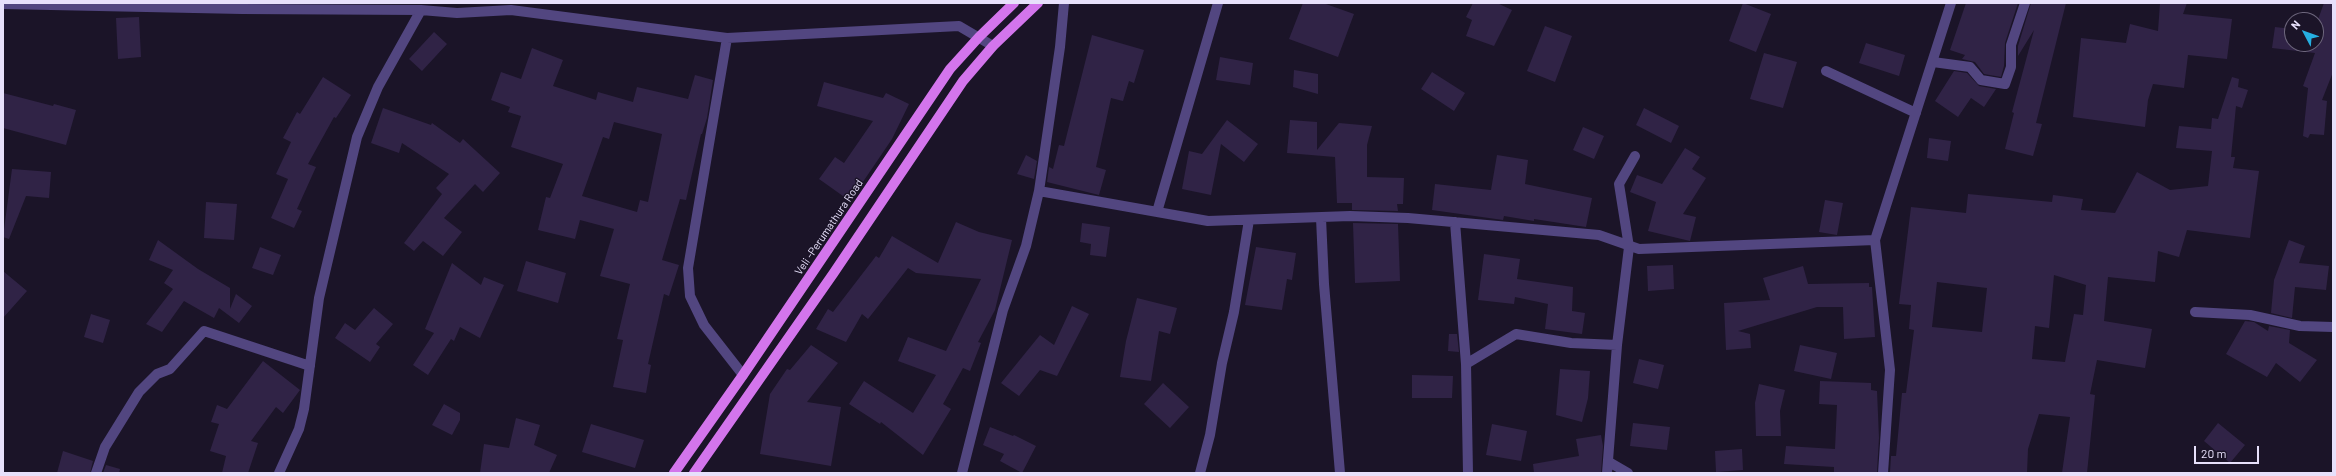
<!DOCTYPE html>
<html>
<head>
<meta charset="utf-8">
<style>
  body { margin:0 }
  #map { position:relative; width:2336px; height:476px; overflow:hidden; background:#1b1428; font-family:Barlow,sans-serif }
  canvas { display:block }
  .frame { position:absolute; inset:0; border:4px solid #e7e0fb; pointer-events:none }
  .north { position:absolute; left:2284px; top:12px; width:40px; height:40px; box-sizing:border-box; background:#1b1428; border:1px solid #6d667c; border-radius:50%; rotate:311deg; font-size:11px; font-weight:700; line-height:16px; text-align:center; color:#e7e0fb }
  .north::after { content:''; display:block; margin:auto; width:14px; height:18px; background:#26afe1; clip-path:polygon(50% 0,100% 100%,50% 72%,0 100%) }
  .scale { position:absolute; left:2194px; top:446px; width:65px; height:18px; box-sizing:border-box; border:2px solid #e7e0fb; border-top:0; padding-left:5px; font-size:12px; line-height:14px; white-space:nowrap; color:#e7e0fb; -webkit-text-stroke:3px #1b1428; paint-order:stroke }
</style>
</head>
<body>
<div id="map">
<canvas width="2336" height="476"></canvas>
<div class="frame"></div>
<div class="north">N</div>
<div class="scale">20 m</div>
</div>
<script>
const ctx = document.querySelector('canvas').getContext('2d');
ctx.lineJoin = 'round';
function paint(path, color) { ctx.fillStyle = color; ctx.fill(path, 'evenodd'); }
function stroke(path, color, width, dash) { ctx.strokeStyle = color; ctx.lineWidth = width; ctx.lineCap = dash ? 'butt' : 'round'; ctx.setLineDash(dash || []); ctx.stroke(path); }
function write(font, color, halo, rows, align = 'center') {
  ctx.font = font + ' Barlow,sans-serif'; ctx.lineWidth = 3; ctx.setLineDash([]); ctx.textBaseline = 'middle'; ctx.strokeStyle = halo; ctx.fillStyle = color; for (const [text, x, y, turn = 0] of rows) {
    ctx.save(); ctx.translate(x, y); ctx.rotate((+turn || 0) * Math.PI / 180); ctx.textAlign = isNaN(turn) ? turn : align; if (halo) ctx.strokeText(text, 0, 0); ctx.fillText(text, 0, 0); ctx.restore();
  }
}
paint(new Path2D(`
  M1303 3H1323L1354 14 1338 57 1289 39Z
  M1473 3H1497L1512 10 1494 46 1466 36 1472 20 1466 17Z
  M1743 3 1771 14 1756 52 1729 41Z
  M1966 3H2018L2005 43 2004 66 2001 77 1984 74 1975 62 1962 59 1965 55 1950 50Z
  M2031 3H2066L2036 123 2042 124 2033 156 2005 149 2014 113 2012 112 2034 30 2018 56V46Z
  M2160 3H2187L2183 14 2232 19 2227 59 2188 55 2184 88 2153 84 2148 100 2145 127 2073 117 2081 38 2126 43 2130 24 2158 31Z
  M2324 3H2333V72L2322 100 2327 101 2324 135 2310 134 2308 138 2303 136 2308 88 2303 86 2315 53 2272 48 2275 27 2292 29V44H2316V25Z
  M139 17 141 57 118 59 116 18Z
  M1545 26 1572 36 1555 82 1527 71Z
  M434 32 447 44 422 71 409 59Z
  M1092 35 1144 50 1134 83 1129 81 1123 101 1111 98 1096 167 1106 170 1099 195 1047 182 1049 167 1053 169 1059 145 1064 146Z
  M1866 43 1905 55 1899 76 1859 63Z
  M532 48 563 60 553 86 596 100 598 92 633 102 637 87 688 99 695 75 713 80 707 118 702 134H701L686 200 680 199 662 260 679 265 669 296 664 294 648 364 651 365 646 393 613 387 623 340 617 339 630 284 600 276 614 229 580 220 575 239 538 230 546 197 550 198 563 164 511 147 521 116 508 112 510 107 491 100 501 72 521 79ZM614 122 662 134 648 202 640 200 637 212 582 196 603 137 609 139Z
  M1764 53 1797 62 1783 108 1750 99Z
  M1220 57 1253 63 1250 85 1216 80Z
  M1294 70 1318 74V94L1293 87Z
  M1954 71 1967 73 1979 86 1996 89 1984 107 1971 98 1958 117 1935 101Z
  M1432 72 1465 93 1454 111 1421 89Z
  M323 77 351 95 336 118 334 117 308 164 316 167 297 209 302 211 294 228 271 218 288 179 276 174 291 142 283 138 297 112 300 114Z
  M2232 77 2239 79 2238 87 2248 90 2242 108 2236 106 2231 157H2235L2233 168 2259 171 2250 238 2187 230 2179 257 2158 251 2155 282 2108 277 2104 321 2152 329 2145 368 2097 360 2090 394 2095 395 2087 473H2062L2070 417 2039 414 2028 449 2027 473 1890 472 1891 456H1896L1902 393H1906L1914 330 1909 329 1911 305 1899 304 1911 207 1966 213 1968 194 2052 202 2053 195 2083 199 2081 210 2115 213 2137 172 2170 190 2208 186 2212 151 2176 148 2179 126 2211 129 2212 118 2218 119ZM2054 275 2086 285 2083 315 2074 314 2065 362 2032 359 2035 326 2049 328ZM1937 282 1987 288 1982 332 1932 327Z
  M824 82 883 98 886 93 909 104 892 139 850 201 819 179 835 157 844 163 873 121 817 106Z
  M3 93 53 106 54 104 76 110 66 145 3 128Z
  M383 108 431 125 432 123 460 143 463 139 500 173 483 192 475 184 444 218 462 232 443 256 423 241 414 251 404 243 442 194 436 188 449 174 402 143 399 153 371 143Z
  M1644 108 1679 126 1671 143 1636 125Z
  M1227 120 1258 144 1244 162 1221 144 1211 195 1182 189 1189 151 1202 154Z
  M1290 120 1317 122V150L1339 123 1372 126 1367 145V177L1404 178 1403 204H1397L1398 211 1352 210V203H1337L1335 157 1287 153Z
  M1583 127 1604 136 1594 159 1573 150Z
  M1929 138 1951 141 1948 161 1927 158Z
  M1685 148 1700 157 1692 169 1706 178 1683 214 1696 217 1690 241 1648 231 1656 202 1630 192 1637 175 1662 184Z
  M1026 155 1037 161 1034 179 1017 174Z
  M1497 155 1528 160 1525 184 1592 198 1586 227 1534 219V221L1504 216 1503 220 1432 210 1435 184 1491 190Z
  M12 169 51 172 49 198 26 196 9 239 3 237Z
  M1825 200 1843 203 1837 235 1819 232Z
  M206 202 237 204 234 240 204 238Z
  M956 222 979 232 1012 240 995 310 978 342 981 343 970 371 963 368 943 404 951 409 923 455 881 422 880 424 849 404 864 381 913 413 936 375 898 361 908 337 946 351 981 279 916 273 908 268 868 319 862 314 846 342 816 329 828 309 833 312 876 256 879 258 892 236 938 263Z
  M1082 223 1110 227 1106 257 1090 255 1091 244 1080 242Z
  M1353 223 1398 224 1400 281 1355 283Z
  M158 240 198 269 230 288V309L236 294 252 306 239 323 219 308 214 318 184 301 162 332 146 324 173 289 164 283 173 270 149 260Z
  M2289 240 2305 246 2299 263 2329 266 2326 290 2295 287 2292 318 2271 313 2274 280Z
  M260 247 281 255 273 275 252 268Z
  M1256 247 1296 253 1292 280 1287 279 1282 310 1245 305Z
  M1484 254 1520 259 1517 279 1573 287 1572 311 1585 313 1582 334 1545 329 1548 304 1515 297 1514 304 1478 300Z
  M526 261 566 273 558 303 517 291Z
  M452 263 481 285 484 277 504 285 480 338 460 327 454 341 451 339 428 375 413 365 434 333 425 329Z
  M1673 265 1674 289 1648 291 1647 266Z
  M1803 266 1808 284 1869 283V287H1872L1875 337 1844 339 1843 307H1817L1738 331 1750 334 1751 348 1726 350 1724 303 1770 300 1763 278Z
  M3 271 27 291 3 318Z
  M1137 298 1177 308 1170 334 1159 331 1151 381 1120 377 1126 341Z
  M1072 306 1089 314 1057 376 1040 370 1019 396 1001 383 1040 335 1054 345Z
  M374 308 393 324 376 344 380 347 370 362 335 338 345 323 355 330Z
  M91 314 110 320 103 343 84 337Z
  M2245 321 2254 322 2268 331 2269 326 2290 330 2289 343 2317 360 2300 382 2276 363 2267 377 2226 354Z
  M1449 334H1457L1459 352 1448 351Z
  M811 345 838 363 807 402 841 407 831 466 760 454 770 394 787 369 790 370Z
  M1800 345 1837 353 1831 379 1794 371Z
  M1639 359 1664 365 1658 389 1633 383Z
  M263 361 300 390 283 413 276 407 251 441 258 443 248 473H222L226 456 210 451 219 424 211 422 217 405 227 409Z
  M1560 369 1590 371 1588 398 1582 422 1556 415Z
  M1412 375 1453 376 1452 398H1412Z
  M1820 381 1871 383V390L1877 391 1879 438 1877 472H1834V467L1784 464 1786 446 1835 449 1837 405 1819 404Z
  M1163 383 1189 407 1170 428 1144 404Z
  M1759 384 1785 390 1780 411 1781 436H1756L1755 403Z
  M444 404 460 413V420L452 435 432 425Z
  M516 418 540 425 534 445 557 455 549 473H480L484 444 509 448Z
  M1633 423 1670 427 1667 450 1630 446Z
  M2218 423 2245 445 2230 463 2204 441Z
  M591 424 644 440 635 468 582 452Z
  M1492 424 1527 431 1521 461 1486 455Z
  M990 427 1013 436 1014 435 1036 446 1022 473 1000 461 1004 454 983 445Z
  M1601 435 1603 446 1601 473H1534L1533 464 1579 456 1576 439Z
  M1742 449 1743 470 1716 472 1715 451Z
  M63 451 93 461 90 473H57Z
  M106 465 120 469 119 473H103Z`), '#302346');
stroke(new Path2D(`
  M3 4 242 9 421 10 457 13 511 10 727 38 959 26 993 46
  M727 38 688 268 690 296 704 325 743 375
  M1933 62 1970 67 1981 80 2005 84 2011 67V45L2025 3
  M1826 71 1916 113
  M1039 191 1208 221 1350 216 1408 218 1599 235 1639 249 1875 240
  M1157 212 1218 3
  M1321 218 1324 284 1340 473
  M1455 222 1466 364 1468 473
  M2195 312 2250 315 2300 326 2333 327
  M1466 364 1516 334 1571 343 1617 345
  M1609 462 1628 473
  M96 473 105 447 139 392 157 374 170 369 204 331 310 366
  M279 473 299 429 304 409 319 298 357 137 378 87 421 10
  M962 473 1003 310 1026 246 1039 191 1060 47 1064 3
  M1200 473 1210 435 1222 363 1234 312 1249 220
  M1607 473 1617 345 1629 247 1619 184 1635 156
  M1883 473 1890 370 1875 240 1951 3`), '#524680', 10);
stroke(new Path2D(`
  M674 473 743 375 950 69 979 37 1014 3
  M694 473 833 274 963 81 993 46 1038 3`), '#d375ec', 10);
write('11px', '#e7e0fb', '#1b1428', [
  ["Veli -Perumathura Road",829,227,-56]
]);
</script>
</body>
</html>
